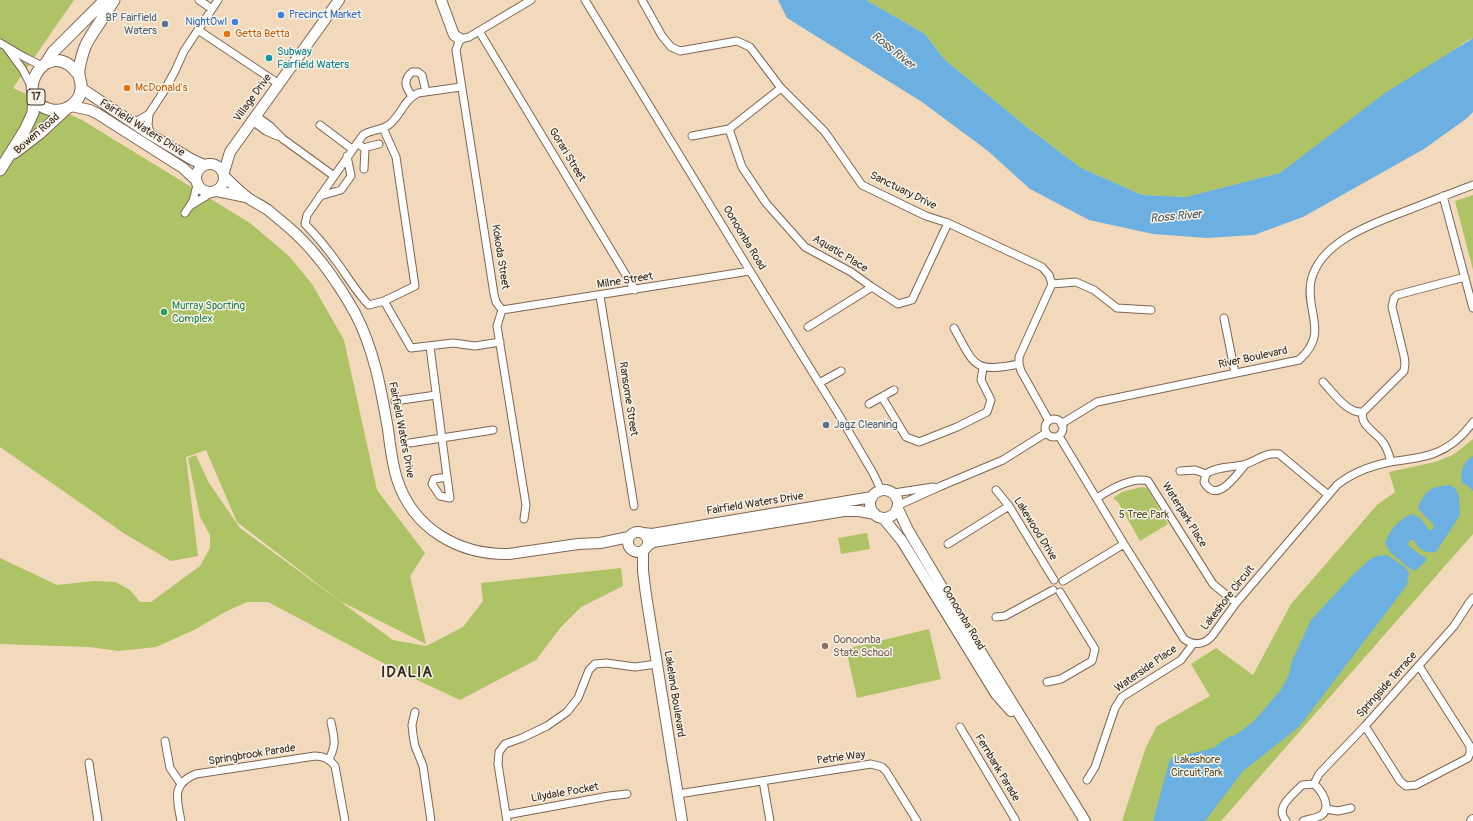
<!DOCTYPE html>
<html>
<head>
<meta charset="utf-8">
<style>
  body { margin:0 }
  canvas { display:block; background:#f3d9bb }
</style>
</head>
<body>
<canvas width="1473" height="821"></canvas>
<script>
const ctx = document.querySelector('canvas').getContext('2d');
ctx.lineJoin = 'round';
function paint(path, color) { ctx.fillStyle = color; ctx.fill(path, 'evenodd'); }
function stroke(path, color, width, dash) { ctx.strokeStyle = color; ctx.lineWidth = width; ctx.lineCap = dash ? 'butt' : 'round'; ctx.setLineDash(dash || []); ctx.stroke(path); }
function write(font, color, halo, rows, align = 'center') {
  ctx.font = font + ' Pangolin,sans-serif'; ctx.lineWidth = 3; ctx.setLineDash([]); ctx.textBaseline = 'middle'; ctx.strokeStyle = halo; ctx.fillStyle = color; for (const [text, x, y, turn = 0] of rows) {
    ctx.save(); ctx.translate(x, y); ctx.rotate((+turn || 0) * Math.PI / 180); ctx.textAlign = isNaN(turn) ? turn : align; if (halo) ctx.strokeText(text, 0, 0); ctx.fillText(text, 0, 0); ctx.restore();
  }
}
paint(new Path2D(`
  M0 0H74L13 88 82 120 250 223 289 256 312 284 344 340 377 490 425 553 410 576 426 644 340 601 237 522 206 450 186 457 198 556 171 561 125 534 0 447Z
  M866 0H1473V38L1468 40 1320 144 1280 173 1186 197 1142 195 1081 168 1028 128 944 59 925 34Z
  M1473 195V270L1455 201Z
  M1473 439V534L1221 821H1122L1146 747 1157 726 1210 696 1191 664 1216 648 1253 675 1291 604 1377 505 1395 492 1389 472 1435 462 1453 455Z
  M196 455 209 483 240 528 393 640 426 646 463 627 483 601 481 583 621 568 623 586 581 607 561 627 536 660 460 700 402 673 268 602H247L225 612 194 630 156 647 119 651 89 647 0 644V558L57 585 94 581 116 582 130 590 140 602H151L200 566 210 548V535L200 517 188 458Z
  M1142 487 1147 488 1168 524 1140 541 1118 502 1113 498 1122 492Z
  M867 533 870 549 841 554 838 538Z
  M929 629 941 679 857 698 846 649Z`), '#aec266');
paint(new Path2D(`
  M778 0H866L925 34 944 59 1028 128 1081 168 1142 195 1186 197 1280 173 1385 93 1473 38V112L1466 119 1424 149 1303 217 1254 235 1207 238 1153 234 1089 220 1030 189 988 151 922 102 787 18Z
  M1473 456V491L1468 486 1462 483C1460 473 1463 461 1473 456Z
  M1450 485 1455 488 1459 496 1460 515 1436 552C1425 553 1419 551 1414 540H1410L1408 545 1420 555 1426 557V561L1415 571 1409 568 1390 552 1385 543C1390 529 1400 518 1413 514L1421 519 1429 530H1432L1434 527 1433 524 1419 510 1418 507C1427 489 1430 487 1450 485Z
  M1387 555 1405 567 1409 573 1407 585 1299 727 1243 771 1205 821H1153L1170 759 1213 748 1227 738 1237 734 1254 721 1280 691 1289 675 1292 661 1311 620 1351 577 1369 560 1377 556Z`), '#6bb0e1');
const street = new Path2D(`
  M199 0 212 9
  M585 0 750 271 839 415 873 473 881 490
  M642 0 662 36 671 47 680 51 737 41 750 47 781 88 825 132 862 185 926 216 948 223 1042 267 1049 275 1052 284 1019 357V364L1021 371 1049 421
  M198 30 279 84
  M479 31 635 290
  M0 43 24 57 42 66
  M7 48 23 70 32 88
  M461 87 418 93C404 100 402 113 391 123 383 131 372 129 363 135L307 215 305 224C318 237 329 251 339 265 349 279 357 293 369 305L384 301 411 348 453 343 475 346 500 342
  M412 96C405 87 403 80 412 72H418L422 75 426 92
  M149 114 148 125 151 135
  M255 115 270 126 283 139 334 176
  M251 120 266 131 277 136
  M130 121 139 120 149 114 164 91 175 71 184 51 218 0
  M320 125 352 149
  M383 128 396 157 415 286 384 301
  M729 129 742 167 766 203 805 247 851 272 872 287 898 304 912 300 948 223
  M692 136 729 129 781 88
  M357 143 365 149 367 147 379 144
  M364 169 365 149
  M320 196 341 190 351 176 347 156
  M1443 196 1473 308
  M190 206 211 193
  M185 213 193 201 197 185
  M1052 284 1076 282 1094 290 1117 308 1151 310
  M600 296 634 506
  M502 310 496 302 494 294 456 50 460 39 469 37 531 0
  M502 310 750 271
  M502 310 497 326 526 505 524 519
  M1224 318 1235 373
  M808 327 872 287
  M954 328C975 366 973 373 1019 364
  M430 347 447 477 450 498 440 496 432 484 434 479 447 477
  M1323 382C1333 392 1347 414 1363 412
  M819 383 841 371
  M882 397 906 437 919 442 957 427 987 412 991 400 981 380 983 368
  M395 401 436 395
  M869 404 894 390
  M1045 428a9 9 0 1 1 18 0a9 9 0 1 1-18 0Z
  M1061 424 1097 402 1299 360C1330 333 1305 312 1311 281 1320 240 1377 222 1411 209 1431 201 1452 193 1473 185
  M1059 436 1124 544 1184 639C1194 646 1204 645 1212 636L1236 603 1337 485C1353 472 1370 466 1390 462 1405 459 1421 459 1435 453 1451 447 1463 436 1473 422
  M410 443 493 430
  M1391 462C1389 454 1387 447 1382 441 1375 432 1359 424 1363 412L1404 371 1405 363 1404 356 1392 307 1394 298 1397 295 1465 277
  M1246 464C1235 476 1217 505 1204 482L1206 474C1217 466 1232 468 1246 464 1258 460 1266 452 1279 454L1327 494
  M1180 471 1195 470 1206 474
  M996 490 1009 506 1054 580
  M894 493 933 487
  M1097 498C1109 490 1133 476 1148 481L1213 584 1236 603
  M899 505 941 486 1003 460 1046 433
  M948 544 1009 506
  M1063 581 1124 544
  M996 617 1005 616 1053 590
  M1047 682 1061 679 1092 661 1095 649 1060 592
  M415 712 412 725 413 735 415 746 423 766 431 821
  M1365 726 1400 781 1406 786 1416 785 1468 758 1470 753V746L1419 666
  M960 727 1016 821
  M165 741 170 768 181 784
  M329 759C337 744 334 738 331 722
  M89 763 98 821
  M1087 780 1095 767 1115 708 1122 697 1181 660 1193 644
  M763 781 770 821
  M1314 784 1319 774 1365 726 1454 626 1469 603 1473 598
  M678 794 871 764 882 767 886 771 917 821
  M1326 809 1338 811 1351 808
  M506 815 609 796 627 794
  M181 821C177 799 171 784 196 774L315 756C324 756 330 759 335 766L345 821
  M507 821 498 764 499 752 505 744 522 738 547 726 567 712 578 698 589 670 595 664 606 663 635 667 657 664
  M1286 821C1274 807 1293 795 1302 785L1314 784C1321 790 1332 806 1322 815 1317 818 1309 819 1303 821`);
const secondary = new Path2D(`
  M441 0 454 35 460 39
  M81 88 151 135 191 159 204 165
  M71 106 90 110 98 114 183 168 196 180
  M196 178a14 14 0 1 1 28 0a14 14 0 1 1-28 0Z
  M224 172 230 152 339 0
  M225 177C232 184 239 191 247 197 253 202 261 205 268 210 274 215 280 220 286 225 315 249 337 281 355 313 374 349 381 389 388 429 390 445 392 463 397 479 413 529 459 555 509 554L578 544 600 543 629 537
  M217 191 246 197
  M870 504a14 14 0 1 1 28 0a14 14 0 1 1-28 0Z
  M898 509 908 530 968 631 1085 821
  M883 518 902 541 996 694 1011 711
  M628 542a10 10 0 1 1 20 0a10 10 0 1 1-20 0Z
  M643 533 652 534 872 497
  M647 546 653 542 844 511H859L875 514
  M643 551V571L646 595 682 821
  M1472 821 1473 820`);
const primary = new Path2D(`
  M46 63 53 52 105 0
  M78 74C47 32 8 101 52 110 66 112 80 103 81 89 82 83 79 79 79 74 78 69 83 52 85 47 87 42 91 36 94 31 101 21 107 11 114 0
  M14 153 40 133 66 109
  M0 170 25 130 33 113 34 95`);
stroke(street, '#7b6755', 9);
stroke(secondary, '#7b6755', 12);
stroke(primary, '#7b6755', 13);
stroke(street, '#fff', 7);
stroke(secondary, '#fff', 10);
stroke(primary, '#fff', 11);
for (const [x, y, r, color] of [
  [281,15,4,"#3f7fe0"],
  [235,22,4,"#3f7fe0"],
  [165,24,4,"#5c6f8a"],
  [227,34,4,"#e8710a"],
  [269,58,4,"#0f9aa8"],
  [127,88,4,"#e8710a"],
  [164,312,4,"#2e9e5b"],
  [826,425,4,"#5c6f8a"],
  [825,646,4,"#8d6e63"]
]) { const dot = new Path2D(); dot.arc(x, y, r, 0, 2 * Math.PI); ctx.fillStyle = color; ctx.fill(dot); stroke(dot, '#f7f3e8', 1.5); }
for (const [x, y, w] of [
  [36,97,18]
]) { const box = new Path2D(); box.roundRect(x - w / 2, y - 8, w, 16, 3); ctx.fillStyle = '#f7f3e8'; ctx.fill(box); stroke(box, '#3b2a1e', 1); }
write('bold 10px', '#3b2a1e', null, [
  ["17",36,97]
]);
write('11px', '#366cbe', '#f7f3e8', [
  ["Precinct Market",289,15],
  ["NightOwl",227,22,"right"]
], 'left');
write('11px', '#4e5e75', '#f7f3e8', [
  ["BP Fairfield",157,18],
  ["Waters",157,31],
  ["Jagz Cleaning",834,425,"left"]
], 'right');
write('11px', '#c56008', '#f7f3e8', [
  ["Getta Betta",235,34],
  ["McDonald's",135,88]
], 'left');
write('11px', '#0d838f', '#f7f3e8', [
  ["Subway",277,52],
  ["Fairfield Waters",277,65]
], 'left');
write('11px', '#3b2a1e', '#f7f3e8', [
  ["Village Drive",253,98,-54],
  ["Fairfield Waters Drive",142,128,32],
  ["Bowen Road",37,134,-41],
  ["Gorari Street",567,155,59],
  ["Sanctuary Drive",903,191,26],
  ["Oonoonba Road",744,238,59],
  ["Aquatic Place",840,254,31],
  ["Kokoda Street",500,257,81],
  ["Milne Street",625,281,-9],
  ["River Boulevard",1253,358,-12],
  ["Ransome Street",628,399,81],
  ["Fairfield Waters Drive",401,430,79],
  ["Fairfield Waters Drive",755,504,-9],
  ["Waterpark Place",1184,515,58],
  ["Lakewood Drive",1035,529,58],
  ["Lakeshore Circuit",1228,598,-52],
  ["Oonoonba Road",963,618,59],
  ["Waterside Place",1146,669,-35],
  ["Springside Terrace",1387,685,-48],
  ["Lakeland Boulevard",674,694,81],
  ["Springbrook Parade",252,755,-9],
  ["Petrie Way",841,758,-8],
  ["Fernbank Parade",997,768,59],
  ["Lilydale Pocket",565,793,-10]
]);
write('11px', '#27864d', '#f7f3e8', [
  ["Murray Sporting",172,306],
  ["Complex",172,319]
], 'left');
write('11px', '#585030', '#f7f3e8', [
  ["5 Tree Park",1144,515],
  ["Lakeshore",1197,760],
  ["Circuit Park",1197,773]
]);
write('11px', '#785e54', '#f7f3e8', [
  ["Oonoonba",833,640],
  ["State School",833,653]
], 'left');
write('italic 12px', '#4c5962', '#f7f3e8', [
  ["Ross River",893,51,39],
  ["Ross River",1176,217,-5]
]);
ctx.letterSpacing = '1px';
write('bold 15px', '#3b2a1e', '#f7f3e8', [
  ["IDALIA",407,673]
]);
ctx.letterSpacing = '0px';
</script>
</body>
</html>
